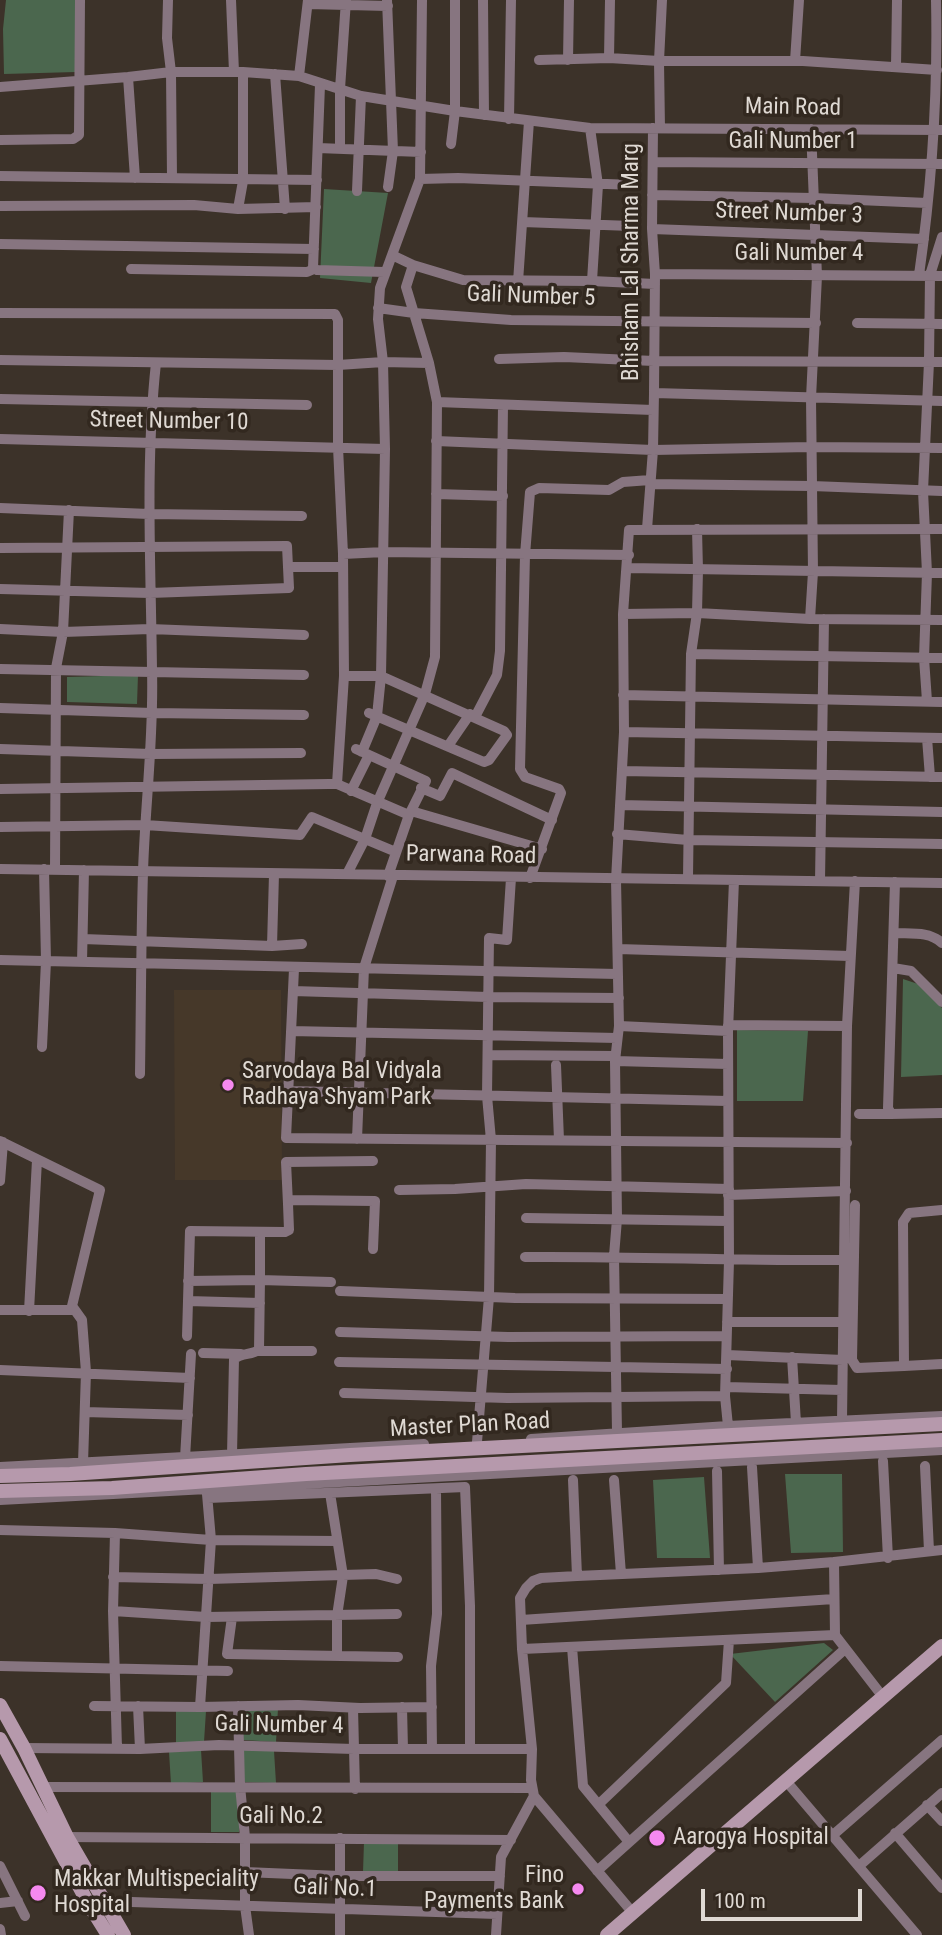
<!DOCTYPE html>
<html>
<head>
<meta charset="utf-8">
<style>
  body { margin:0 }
  #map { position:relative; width:942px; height:1935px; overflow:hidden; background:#3c3229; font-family:"Roboto Condensed",sans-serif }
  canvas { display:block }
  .scale { position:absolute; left:701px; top:1889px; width:161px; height:32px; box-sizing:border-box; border:4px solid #dfd9d3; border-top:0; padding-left:9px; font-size:21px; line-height:24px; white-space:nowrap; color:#dfd9d3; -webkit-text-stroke:5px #32281f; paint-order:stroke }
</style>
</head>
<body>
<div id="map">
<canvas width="942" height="1935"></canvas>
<div class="scale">100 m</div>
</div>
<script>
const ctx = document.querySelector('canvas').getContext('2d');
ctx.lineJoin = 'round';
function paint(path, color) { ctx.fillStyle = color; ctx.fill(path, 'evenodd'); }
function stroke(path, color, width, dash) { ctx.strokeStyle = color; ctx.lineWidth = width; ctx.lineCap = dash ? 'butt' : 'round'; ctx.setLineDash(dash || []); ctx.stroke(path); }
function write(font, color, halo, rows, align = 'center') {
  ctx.font = font + ' "Roboto Condensed",sans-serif'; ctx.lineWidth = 7; ctx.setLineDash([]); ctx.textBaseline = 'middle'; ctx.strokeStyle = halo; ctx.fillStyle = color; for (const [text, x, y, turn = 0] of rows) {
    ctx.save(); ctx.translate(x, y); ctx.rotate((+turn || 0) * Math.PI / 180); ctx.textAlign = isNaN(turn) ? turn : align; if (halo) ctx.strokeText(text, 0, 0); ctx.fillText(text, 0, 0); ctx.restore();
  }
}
paint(new Path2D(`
  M174 990H281L282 1180H175Z`), '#463829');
paint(new Path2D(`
  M6 0H77L76 72 4 74 3 29Z
  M324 189 388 193 371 283 320 278Z
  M138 675 137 704 67 702V677Z
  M903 979 921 985 942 1008V1075L901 1077Z
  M737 1030 808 1031 803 1101H737Z
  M785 1474H842L843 1552 791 1553Z
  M704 1477 710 1558H657L653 1480Z
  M824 1643 833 1650 775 1702 730 1654Z
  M278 1709 276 1742 243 1740 245 1710Z
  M176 1710 206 1711 204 1742 176 1743Z
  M243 1748 274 1751 276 1783 242 1782Z
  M201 1750 203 1782 171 1784 169 1752Z
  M211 1791 239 1792V1832H211Z
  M364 1842H398V1872H363Z`), '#4b674e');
stroke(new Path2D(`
  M168 0 167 38 171 72 172 178
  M231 0 234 72
  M387 0 393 151 388 187
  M483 0 484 115
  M308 4 388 6
  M609 58 610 0
  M539 60 609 58 659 61H803L937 70
  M568 60 569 0
  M795 61 799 0
  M896 67 897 0
  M275 74 285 209
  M299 76 308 0
  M128 77 135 178
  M320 85 313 268 317 270 384 272
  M0 87 128 77 171 72H243L299 76 361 96 455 111 590 128 942 130
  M509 119 511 0
  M590 128 598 185 592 281
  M660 128 659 61 662 0
  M0 140 73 139 79 135 80 0
  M451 144 455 111V0
  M318 148 421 152
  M340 149V89L346 0
  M654 162 942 164
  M0 176 317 180
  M420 179 458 178 632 185
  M357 191 361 96
  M652 195 813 198 927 203
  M0 206 194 205 238 209 316 207
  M238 209 243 181V72
  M523 222 631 226
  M652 229 924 239
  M0 244 314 249
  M413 265 463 280 592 281 655 284
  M131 269 307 272 314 269
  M655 274 942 276
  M919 275C932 184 938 92 936 0
  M518 282 529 121
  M378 308 414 313 511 320 816 323
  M0 313 335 314 338 320V447L343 554 384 552 629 555
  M857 323 942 324
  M499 359 564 357 654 361 942 362
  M0 360 338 365 383 362 429 363
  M654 393 942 401
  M0 399 307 405
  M437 402 653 410
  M0 439 385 449
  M436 441 653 450 810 447 942 448
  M650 484 812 486 942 491
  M436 494 503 496
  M0 508 149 514 302 516
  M647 529 653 450 654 393 655 274 652 229 653 128
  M0 548 287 546 289 588 150 593 0 589
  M288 567H343
  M628 568 942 573
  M623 614 697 613 810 619 942 620
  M810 619 813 572 811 398 817 276 811 129
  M0 629 63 632 150 629 304 635
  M691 654 942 658
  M0 669 304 675
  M344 676H381L504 731 507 735 489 760 484 762 369 713
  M623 695 942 702
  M927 701 924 658 927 573 923 491 929 362 930 275 942 237
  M0 708 152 713 304 715
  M475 717 497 675 500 651 503 405
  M624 732 942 738
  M927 738 930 777
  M448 746 470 714
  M0 749 151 754 301 753
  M356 749 426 781 409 815 388 876
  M362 752 377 716 381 676 385 449 383 362 378 319 380 288 392 255
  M623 771 942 777
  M337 784 344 676 343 554
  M421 788 440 796 452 773 552 820
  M0 789 329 784H337L409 815
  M351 791 369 755
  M620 805 942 812
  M411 811 542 849
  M0 827 145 825 300 835 312 817 396 852
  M617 834 688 840 942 844
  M0 869 942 883
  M55 870 56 668 63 632 69 510
  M347 874 365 839 377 803 425 694 435 657 437 402 429 363 406 287 413 265 392 255 420 179 422 0
  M530 878 561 793 559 789 525 777 520 769 525 555 530 492 539 488 609 490 623 482 650 480
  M688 878 691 654 697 613 698 570 697 529
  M820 881 824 619
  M895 882 888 1108 891 1114 942 1113
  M894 933C911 934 929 931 942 943
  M83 939 272 946 302 944
  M272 946 274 874
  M618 949 850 956
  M0 960C206 966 412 970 617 974
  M82 962 84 870
  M893 968 911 971 942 1002
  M294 969 286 1138 847 1143
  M293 991 488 997 619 998
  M728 1025 847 1026
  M619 1026 728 1031
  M291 1031 617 1038
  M42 1047 46 961 44 869
  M488 1055 615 1056
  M615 1061 728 1064
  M556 1065 559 1140
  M140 1074C141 1007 141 940 143 872 145 805 154 738 152 671 151 568 145 465 156 363
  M288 1091 728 1101
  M859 1114H891
  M357 1139 364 968 393 876
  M0 1141 100 1190 72 1306 82 1320 86 1372 83 1463
  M0 1181 3 1142
  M399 1190 455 1189 526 1184 729 1189
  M728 1195 846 1191
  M288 1204 286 1162 373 1161
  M855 1205 852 1360 857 1368 904 1366
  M942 1210 909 1213 903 1222 904 1366 942 1364
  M526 1218 728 1221
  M260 1232V1280L331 1282
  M525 1257C632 1256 738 1261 845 1260
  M188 1281 260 1280 259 1350C251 1355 242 1353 234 1359L232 1455
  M340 1291 515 1298 727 1299
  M188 1301 260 1303
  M0 1310H72
  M29 1311 37 1160
  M727 1322H843
  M340 1332 508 1337 726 1336
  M187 1336 190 1231 285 1232 289 1230 288 1204 291 1200 375 1201 373 1249
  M257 1351H312
  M203 1353 241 1354
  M727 1355 843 1360
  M792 1357 796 1423
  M339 1362 727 1369
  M0 1370 190 1378
  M726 1387 842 1390
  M344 1393 507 1398 725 1396
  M85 1412 188 1415
  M842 1421 847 1026 855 881
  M728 1426 725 1396 729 1261 728 1031 734 880
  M617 1432 614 1256 617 1219 615 1061 619 1026 616 880 624 732 623 614 629 530 942 529
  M531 1439 728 1426 942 1416
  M477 1442 489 1297 491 1140 487 1096 489 938 507 940 511 878
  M185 1458 191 1354
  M883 1461 888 1558
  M925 1466 929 1551
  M0 1467 424 1444
  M752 1467 758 1568
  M717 1471 719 1570
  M573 1480 577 1576
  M614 1480 621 1574
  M330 1493 343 1576 337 1616V1654
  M208 1498 465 1487 470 1606V1749
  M0 1500 942 1450
  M0 1530 115 1533 113 1611 117 1748
  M115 1533 211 1540 337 1541
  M834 1562 942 1550
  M113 1577 209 1579 376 1574 397 1579
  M113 1611 206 1617 397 1614
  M232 1617 227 1654 398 1657
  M521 1620 834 1599
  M572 1647 583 1786 629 1842
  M522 1649 835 1635
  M0 1666 228 1671
  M94 1706 200 1707 298 1705 360 1708 432 1707
  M138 1706 140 1749
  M238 1706 240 1786 245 1837V1906L249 1935
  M200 1707 211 1540 207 1494
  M402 1707 403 1749
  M353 1708 355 1789
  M24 1748 140 1749 219 1745 354 1749H532
  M432 1749 431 1666 437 1614 436 1489
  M786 1781 917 1935
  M43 1787 531 1788
  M534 1796 633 1913
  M599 1804 726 1683 729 1640
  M927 1805 942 1821
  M895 1833 942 1888
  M833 1835 942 1740
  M62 1837 511 1840
  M340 1838V1935
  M0 1866 25 1916
  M859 1866 942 1793
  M597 1871 845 1649
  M245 1872 340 1876H500
  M101 1901 497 1914
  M0 1903 18 1901
  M0 1929 1 1935
  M496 1935 501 1857 534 1796 531 1780 532 1749 522 1649 520 1598 526 1588 533 1581 541 1578 577 1576 758 1568 834 1562 835 1635 883 1697`), '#877580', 10);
stroke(new Path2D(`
  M0 1476 70 1474 350 1455 942 1424
  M0 1491 112 1488 306 1474 942 1440
  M0 1705 24 1748 67 1837 124 1935
  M0 1739 88 1903 108 1935
  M607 1935 942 1646`), '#b699ac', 14);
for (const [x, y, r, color] of [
  [228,1085,7,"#f589ef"],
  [657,1838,9,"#f589ef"],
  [578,1889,7,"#f589ef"],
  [38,1893,9,"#f589ef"]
]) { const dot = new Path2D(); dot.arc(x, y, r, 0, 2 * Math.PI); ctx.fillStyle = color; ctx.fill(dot); stroke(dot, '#32281f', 2.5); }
write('23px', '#dfd9d3', '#32281f', [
  ["Main Road",793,108,1],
  ["Gali Number 1",793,142],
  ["Street Number 3",789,214,2],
  ["Gali Number 4",799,254],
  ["Bhisham Lal Sharma Marg",632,262,-90],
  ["Gali Number 5",531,297,2],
  ["Street Number 10",169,422,1],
  ["Parwana Road",471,856,1],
  ["Master Plan Road",470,1426,-3],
  ["Gali Number 4",279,1726,1],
  ["Gali No.2",281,1817],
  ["Gali No.1",335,1889,2]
]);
write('23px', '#dfd9d3', '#32281f', [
  ["Sarvodaya Bal Vidyala",242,1072],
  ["Radhaya Shyam Park",242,1098],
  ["Aarogya Hospital",673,1838],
  ["Fino",564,1876,"right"],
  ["Payments Bank",564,1902,"right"],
  ["Makkar Multispeciality",54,1880],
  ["Hospital",54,1906]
], 'left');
</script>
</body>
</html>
